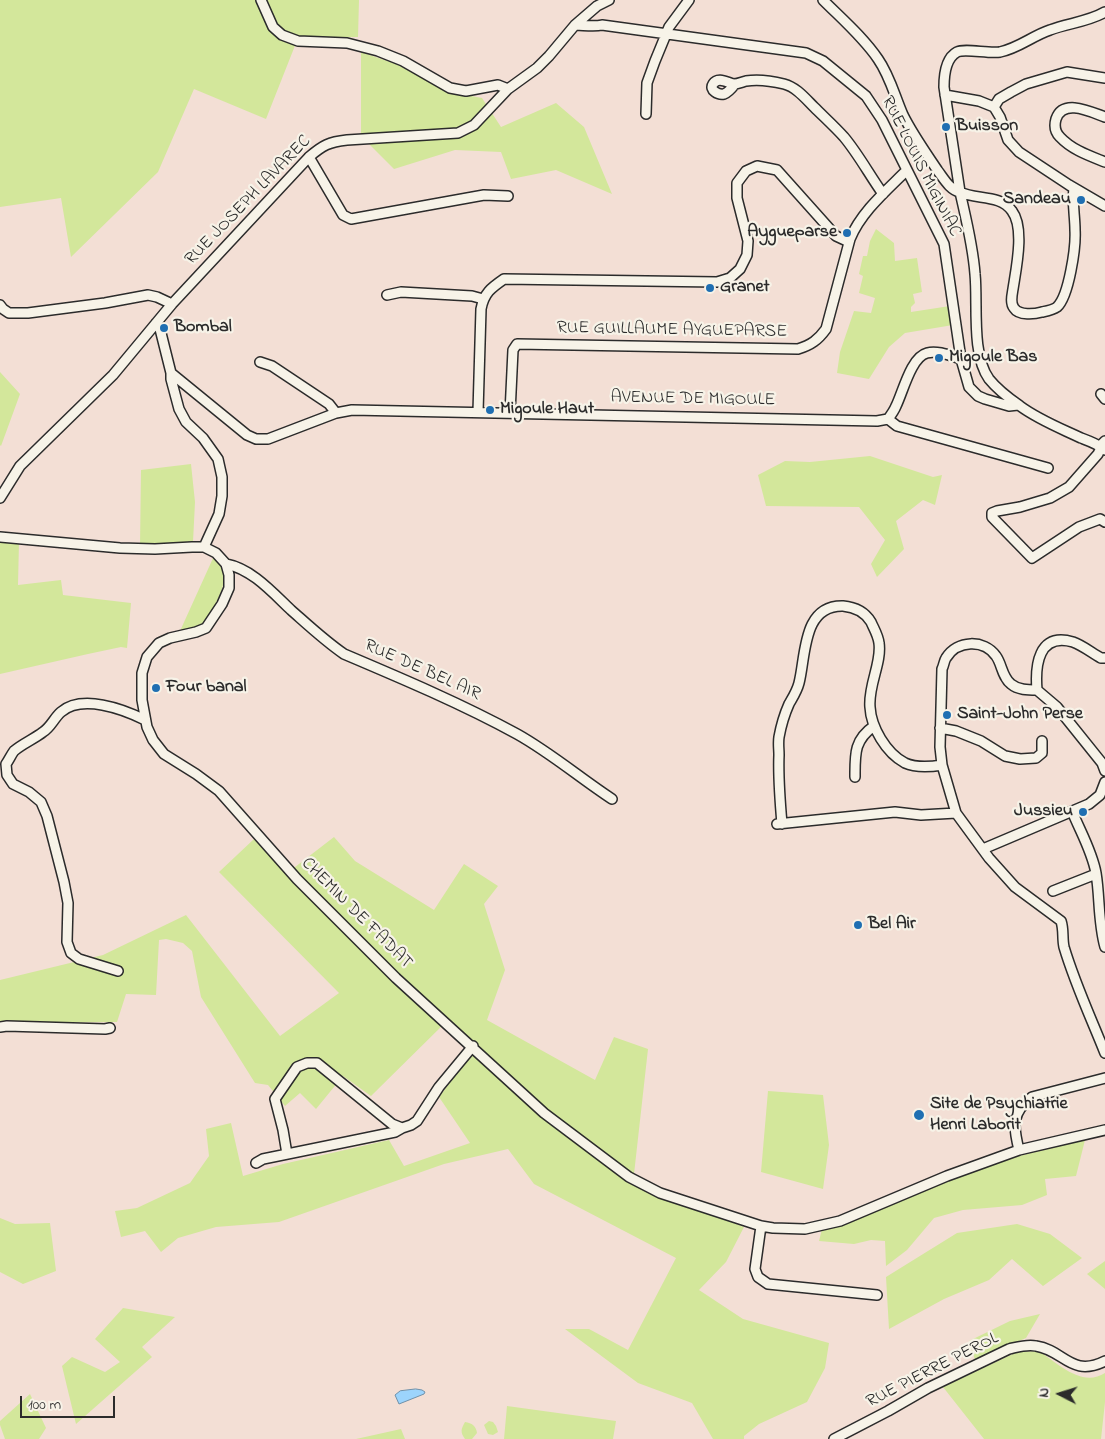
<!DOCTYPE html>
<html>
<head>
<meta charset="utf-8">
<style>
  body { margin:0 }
  #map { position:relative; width:1105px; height:1439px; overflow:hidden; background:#f3dfd5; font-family:"Indie Flower",sans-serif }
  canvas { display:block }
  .north { position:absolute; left:1035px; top:1369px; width:50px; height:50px; -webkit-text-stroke:4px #f7f3e8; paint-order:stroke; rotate:275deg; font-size:14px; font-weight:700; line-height:20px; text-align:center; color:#2b2b2b }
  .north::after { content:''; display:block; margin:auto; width:18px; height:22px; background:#2b2b2b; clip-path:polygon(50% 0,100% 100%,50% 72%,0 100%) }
  .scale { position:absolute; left:20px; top:1396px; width:95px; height:22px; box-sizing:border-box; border:2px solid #2b2b2b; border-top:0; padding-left:6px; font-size:15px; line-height:18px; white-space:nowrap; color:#2b2b2b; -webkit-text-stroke:4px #f7f3e8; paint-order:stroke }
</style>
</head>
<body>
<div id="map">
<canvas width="1105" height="1439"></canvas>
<div class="north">N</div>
<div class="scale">100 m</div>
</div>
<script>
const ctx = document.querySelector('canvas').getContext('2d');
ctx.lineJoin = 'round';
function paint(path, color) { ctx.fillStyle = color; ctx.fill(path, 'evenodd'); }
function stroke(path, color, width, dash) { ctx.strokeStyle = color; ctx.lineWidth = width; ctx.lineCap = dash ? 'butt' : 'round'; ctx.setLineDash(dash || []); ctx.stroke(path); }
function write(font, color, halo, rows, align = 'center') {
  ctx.font = font + ' "Indie Flower",sans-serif'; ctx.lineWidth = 4.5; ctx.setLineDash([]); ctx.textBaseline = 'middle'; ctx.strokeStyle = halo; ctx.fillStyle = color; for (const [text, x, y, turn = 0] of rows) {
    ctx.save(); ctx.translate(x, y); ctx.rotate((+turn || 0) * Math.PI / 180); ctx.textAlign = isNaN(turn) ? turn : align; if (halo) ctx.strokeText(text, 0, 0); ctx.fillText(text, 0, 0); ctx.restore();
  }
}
paint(new Path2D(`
  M0 0H359L358 37 298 38 266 119 194 89 158 172 71 257 61 198 0 207Z
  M361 52 396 64 450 92 482 98 501 127 556 103 584 127 612 194 556 170 511 179 501 152 455 150 394 169 361 136Z
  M876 229 894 243 895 261 917 258 922 292 913 294 915 303 911 307V312L950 306 953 325 905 333 889 347 869 379 837 373 840 352 854 311 871 313 875 298 859 293 863 276 859 274 863 256H867L870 241Z
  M0 372 20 394 1 446 0 445Z
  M870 456 933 477 942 475 935 505 923 500 896 521 904 549 877 577 871 564 885 540 859 507 766 506 758 475 785 461 810 462Z
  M191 464 195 502 193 542 140 546 141 470Z
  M0 541 19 542 18 585 61 580 63 595 131 603 127 648 121 647 88 654 0 674Z
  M214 556C230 575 224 587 214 607 212 613 208 620 204 625 198 629 187 630 180 631Z
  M334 837 355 861 434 910 464 864 498 886 484 904 505 970 487 1020 595 1080 614 1037 648 1049 633 1183 744 1227 726 1262 699 1290 743 1319 829 1343 825 1368 807 1402 759 1424 744 1436V1439H713L692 1403 638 1383 565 1329H589L628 1350 676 1258 534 1184 508 1149 444 1164 279 1222 216 1227 178 1238 161 1252 145 1231 121 1237 115 1211 137 1208 190 1183 209 1156 206 1129 231 1123 243 1176 283 1164 389 1140 404 1166 470 1143 439 1097 477 1047 447 1021 371 1096 343 1076 316 1109 300 1093 285 1106 268 1085 255 1083 201 997 192 951 183 943 166 939 159 940 156 995 126 994 117 1022 0 1023V980L103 955 186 915 280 1036 339 993 219 872 254 839 286 874Z
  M768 1091 823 1095 829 1145 823 1189 761 1172Z
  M1085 1140 1076 1176 1045 1179 1047 1195 1022 1205 963 1210 934 1218 907 1250 886 1266 885 1241 871 1240 854 1244 819 1241 822 1229 839 1225 963 1175 1015 1157Z
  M0 1218 15 1224 50 1223 56 1271 23 1284 0 1272Z
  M1017 1224 1050 1234 1082 1258 1043 1286 1012 1259 989 1280 944 1299 889 1329 886 1277 957 1233Z
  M1105 1261V1289L1087 1274Z
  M123 1308 175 1317 142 1347 152 1357 76 1424 62 1366 72 1357 105 1372 120 1362 95 1339Z
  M1040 1314 1026 1338 975 1360 969 1341 1010 1321Z
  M1039 1351C1057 1363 1082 1388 1105 1373V1402L1101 1439H984L943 1387 1017 1352Z
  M30 1394 46 1428 39 1439H5L0 1425V1421Z
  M507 1406 616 1421 613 1439H504Z
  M489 1421 493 1422 496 1426 498 1432 493 1435 488 1434 484 1425Z
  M465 1422C472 1423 476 1426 477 1433L472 1439H465C460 1432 461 1429 465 1422Z
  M401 1429 405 1439H356Z`), '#d3e79b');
const water = new Path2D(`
  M416 1389 422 1390 425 1392 424 1394 399 1404 395 1395 400 1391Z`);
paint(water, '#9cd4fc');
stroke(water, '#6f90a8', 1);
const minor = new Path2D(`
  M261 0 273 27 282 35 298 41 347 43 378 51 403 61 450 88 466 91 498 85 508 89
  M823 0C842 19 863 37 878 59 890 76 895 97 903 115 913 135 926 153 938 171 944 179 950 190 960 192 966 219 973 246 975 274 978 303 971 354 989 379 997 389 1010 399 1020 406 1039 420 1060 428 1081 438 1089 441 1098 444 1105 450
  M575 25C583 25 594 27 602 25L806 53 823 61 866 96 882 120 944 244 961 359 969 387 978 396 985 399 1009 406 1018 405
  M735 84C732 88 729 92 724 94 718 95 709 90 713 84 718 76 728 83 734 84 738 84 742 82 746 81 758 79 772 81 784 84 796 87 805 98 814 107 824 117 835 127 844 137 859 155 870 176 883 194
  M945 95 979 101 994 107 1000 117 1008 140 1019 152 1069 185 1105 206
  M994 107 999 99 1011 92 1026 84 1067 72 1105 78
  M646 114 647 83 655 61 669 27 689 0
  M1105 117C1091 112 1063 98 1056 119 1054 126 1055 132 1060 137 1072 150 1090 156 1105 162
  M309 157 343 215 351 219 484 195 508 196
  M1074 188C1072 203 1075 216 1075 230 1076 247 1069 296 1057 307 1053 310 1047 311 1042 312 1035 314 1019 316 1014 308 1010 303 1012 295 1013 289 1016 269 1025 228 1012 211 1000 194 976 200 960 192L944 87C944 75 946 58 957 52 965 48 989 54 1000 52 1019 48 1032 36 1050 30 1068 23 1088 22 1105 12
  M387 295 401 292 472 296 483 299
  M0 305 3 309 9 313H28L105 303 148 295 157 297 172 304
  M156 323 160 329 171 373V379L179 409 186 422 203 438 218 459 222 477V496L219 514 204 547
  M260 362 272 366 329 404 336 413
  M171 373 247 435 256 439H268L336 413 352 410 877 421 888 419C891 415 894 411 896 406 903 392 911 357 927 353 938 350 951 356 961 359
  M1101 394 1105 399
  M478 412 481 309C484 293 491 288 504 279L717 282 730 278 740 269 747 255 748 241 737 198V183L746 171 757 166 777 170 836 236 849 242
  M510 413 513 350 517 344 798 349C811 345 818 340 826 329L850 239C861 212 886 191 907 170
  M888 419 897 426 1048 468
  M1105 441 1103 443 1098 454 1069 487 1050 498 1020 507 997 511 992 513V517L1032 558 1079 527 1100 519 1105 522
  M0 498 20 466 113 375 172 304 309 157C323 145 329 142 347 140L458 133 474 125 508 89 537 68 549 56 575 25 597 6 609 0
  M0 537 120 548 155 549 192 547H204L216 553 226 564 229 575V588L222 604 206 628 196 632 170 638 159 643 147 657 142 673V700L147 727 153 740 164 754 196 774 219 791 297 879 396 978 544 1113 629 1177 660 1193 761 1226 773 1228 805 1229 840 1221 947 1176 1019 1150 1105 1130
  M226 564C252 569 272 592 291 610 308 625 325 641 344 654 403 679 462 704 517 734 551 753 580 778 612 799
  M1105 658H1101C1092 653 1082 645 1073 642 1038 632 1035 666 1037 690L1057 707 1102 763 1105 771
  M940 728 956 731 981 741 1005 756 1020 759 1036 758 1042 753V741
  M942 765 956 813 989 858 1015 887 1061 921C1064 930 1062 938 1064 947 1075 984 1091 1018 1105 1053
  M855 777C855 754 854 740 874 726
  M1072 811C1080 831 1092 851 1096 873 1100 897 1098 922 1105 947
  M777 824 895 812 921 815 956 813
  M782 824C780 801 778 778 779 755 779 749 778 743 779 737 781 726 785 713 789 704 793 697 797 691 799 683 806 656 802 605 843 606 854 607 865 612 871 622 874 629 878 635 879 643 882 663 868 685 870 707 871 727 886 753 905 763 916 768 930 767 942 765L940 747 942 669C944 665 944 661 946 658 957 640 984 639 996 656 1002 664 1002 677 1011 684 1018 690 1028 690 1037 690
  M983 849 1089 804 1100 795 1105 782
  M1053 891 1096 874
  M118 971 79 959 71 953 67 942 68 903 64 882 47 816 41 802 29 792 13 784 7 775 6 764C9 760 11 755 14 751 22 744 34 739 43 732 51 727 54 718 61 712 82 694 123 709 145 720
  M0 1027 7 1026 105 1029 110 1028
  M1019 1150C1013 1126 1011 1113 1032 1097L1105 1078
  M287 1154 283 1130 275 1099 297 1067 307 1063H317L392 1124 402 1128 411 1125 417 1121 439 1087 473 1046
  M256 1163 263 1159 356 1140 395 1132 402 1128
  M761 1226 755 1269 758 1277 768 1284 877 1295
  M834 1439 888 1411 928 1388 1009 1349C1018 1347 1027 1344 1036 1346 1064 1350 1071 1378 1105 1361`);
stroke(minor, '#2b2b2b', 12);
stroke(minor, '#f7f3e8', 9);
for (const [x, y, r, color] of [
  [946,127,5,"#1f6fb2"],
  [1081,200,5,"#1f6fb2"],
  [847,233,5,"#1f6fb2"],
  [710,288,5,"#1f6fb2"],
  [164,328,5,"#1f6fb2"],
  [939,358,5,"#1f6fb2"],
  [490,410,5,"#1f6fb2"],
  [156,688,5,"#1f6fb2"],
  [947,715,5,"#1f6fb2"],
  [1083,812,5,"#1f6fb2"],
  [858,925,5,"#1f6fb2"],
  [919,1115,6,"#1f6fb2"]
]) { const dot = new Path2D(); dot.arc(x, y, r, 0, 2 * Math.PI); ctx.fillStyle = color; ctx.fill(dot); stroke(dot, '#f7f3e8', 2); }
write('bold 18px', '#2b2b2b', '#f7f3e8', [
  ["Buisson",956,127],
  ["Sandeau",1071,200,"right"],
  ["Aygueparse",837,233,"right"],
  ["Granet",720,288],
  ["Bombal",174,328],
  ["Migoule Bas",949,358],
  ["Migoule Haut",500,410],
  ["Four banal",166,688],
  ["Saint-John Perse",957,715],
  ["Jussieu",1073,812,"right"],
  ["Bel Air",868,925],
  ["Site de Psychiatrie",930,1105],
  ["Henri Laborit",930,1126]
], 'left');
write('18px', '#2b2b2b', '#f7f3e8', [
  ["RUE LOUIS MIGINIAC",920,167,63],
  ["RUE JOSEPH LAVAREC",249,201,-46],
  ["RUE GUILLAUME AYGUEPARSE",672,331,1],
  ["AVENUE DE MIGOULE",693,400,1],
  ["RUE DE BEL AIR",422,671,24],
  ["CHEMIN DE FADAT",356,914,45],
  ["RUE PIERRE PEROL",933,1371,-27]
]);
</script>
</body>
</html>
